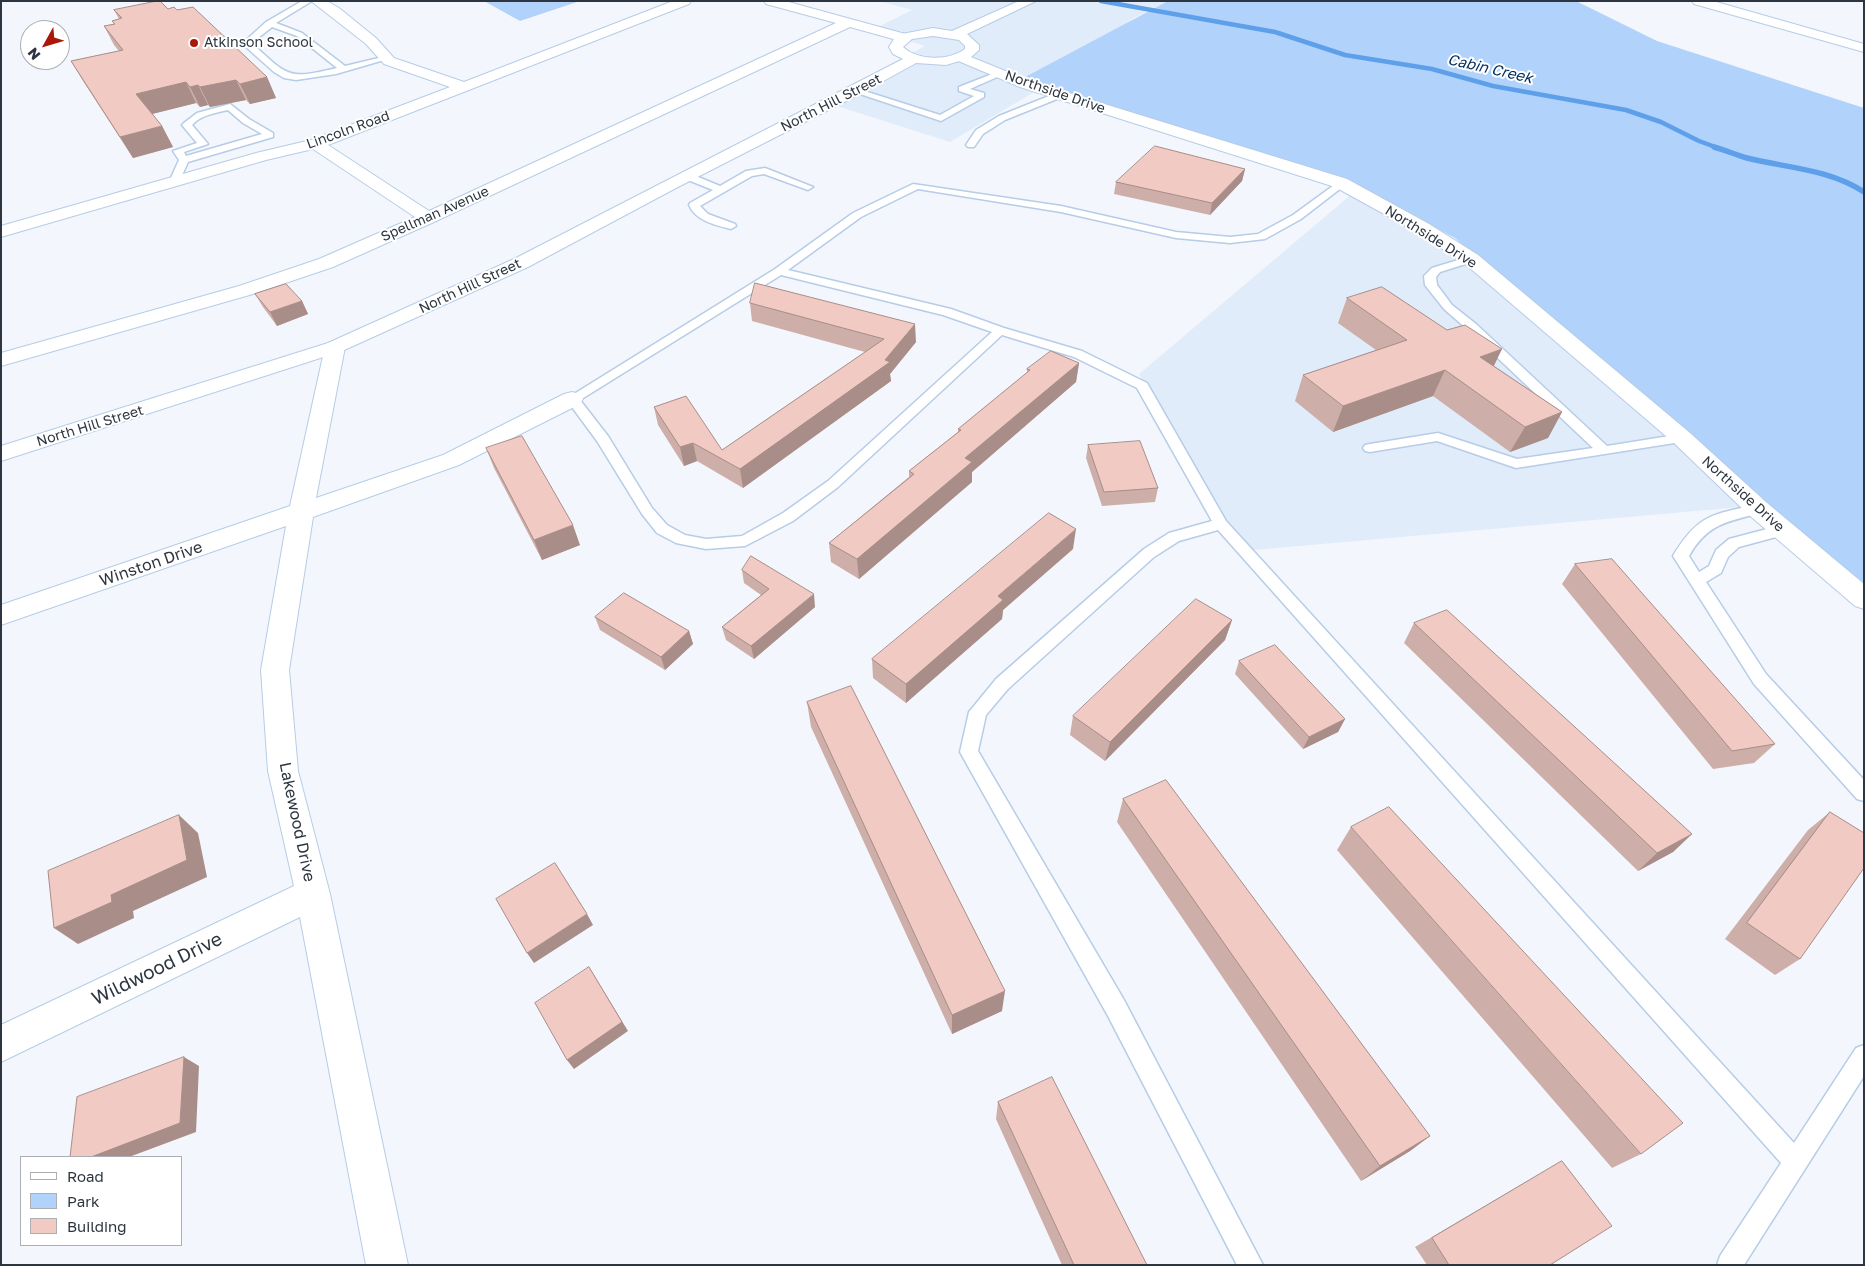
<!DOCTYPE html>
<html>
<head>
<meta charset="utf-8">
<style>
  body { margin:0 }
  #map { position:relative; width:1865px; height:1266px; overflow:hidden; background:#f3f7fd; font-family:"Golos Text",sans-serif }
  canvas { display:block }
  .frame { position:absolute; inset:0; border:2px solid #2d3640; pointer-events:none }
  .legend { position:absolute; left:20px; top:1156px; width:162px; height:90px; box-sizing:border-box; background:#fff; border:1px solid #abafb3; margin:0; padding:6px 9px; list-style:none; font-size:15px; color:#2d3640 }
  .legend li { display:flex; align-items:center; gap:10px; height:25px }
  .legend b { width:25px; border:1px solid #abafb3 }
  .north { position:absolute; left:20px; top:20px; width:50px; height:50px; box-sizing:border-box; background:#fff; border:1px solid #abafb3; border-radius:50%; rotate:231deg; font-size:14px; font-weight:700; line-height:20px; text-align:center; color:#2d3640 }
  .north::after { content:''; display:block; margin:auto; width:18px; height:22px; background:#a91808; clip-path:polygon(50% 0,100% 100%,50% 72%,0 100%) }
</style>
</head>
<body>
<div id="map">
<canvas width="1865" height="1266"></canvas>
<div class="frame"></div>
<ul class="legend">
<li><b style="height:6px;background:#fff"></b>Road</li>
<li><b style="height:14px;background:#b0d2fb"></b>Park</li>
<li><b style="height:14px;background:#f0cac3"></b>Building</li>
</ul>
<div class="north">N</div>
</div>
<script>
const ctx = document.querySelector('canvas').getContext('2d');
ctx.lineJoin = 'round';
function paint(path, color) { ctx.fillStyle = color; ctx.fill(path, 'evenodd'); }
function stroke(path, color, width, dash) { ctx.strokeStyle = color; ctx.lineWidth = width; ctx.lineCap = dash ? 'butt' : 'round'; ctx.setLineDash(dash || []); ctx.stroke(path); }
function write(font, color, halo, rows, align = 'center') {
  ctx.font = font + ' "Golos Text",sans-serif'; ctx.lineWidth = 4; ctx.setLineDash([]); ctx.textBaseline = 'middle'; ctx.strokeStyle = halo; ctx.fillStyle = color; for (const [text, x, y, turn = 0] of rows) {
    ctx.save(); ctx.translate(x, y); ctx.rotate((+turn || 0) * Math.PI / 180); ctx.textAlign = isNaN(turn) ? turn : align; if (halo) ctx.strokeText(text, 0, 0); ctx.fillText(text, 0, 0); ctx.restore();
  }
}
paint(new Path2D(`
  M879 1H1168L1132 19 1036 91 950 142 821 101 925 46 872 30 912 10Z
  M1359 188 1455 238 1753 506 1243 551 1139 374Z`), '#e1ecfa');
paint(new Path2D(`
  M484 1H580L520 21Z
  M1168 1H1576L1657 41 1864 108V601L1753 506 1455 238 1359 188 1012 84Z`), '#b0d2fb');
stroke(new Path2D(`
  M1101 1 1275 32 1345 55 1432 69 1493 86 1626 110 1661 122 1699 141 1718 148`), '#5e9fea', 4.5);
stroke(new Path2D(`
  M1714 147C1725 150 1736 155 1747 158 1787 168 1829 169 1864 192`), '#5e9fea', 5.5);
const service = new Path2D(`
  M302 1H312L276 23 302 33 345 66 387 56 391 58 336 74 296 80 284 78 274 72 247 48 245 41 266 22ZM272 27 297 36 337 68C290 79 289 78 254 45L253 42Z
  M997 72 1004 74 970 89 984 93V97L941 121 851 91 858 89 940 115 974 96 959 91V87Z
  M1059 92 1062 93V97L1005 120 983 134 974 147H968L966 145 976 130 999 116Z
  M230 104 249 119 273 133V137L188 162 179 182H171L170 180 179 160 173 151 197 143 182 125 184 123 197 113ZM228 110 243 123 262 134 186 156 184 152 208 144 192 125C201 115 215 113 228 110Z
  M765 168 813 187 808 190 764 174 752 176 700 206 708 214 735 224 736 226 731 229C715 225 696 221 689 205L690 203 713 190 683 178V174H691L720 186 746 171Z
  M1341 180 1346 183 1345 185 1301 219 1265 239 1230 243 1176 238 1061 212 918 189 861 217 788 270 951 309 1004 328 1082 351 1147 383 1226 521 1794 1143 1856 1048 1864 1045V1076L1744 1265H1717L1720 1256 1781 1163 1218 530 1179 541 1154 557 1008 689 986 715 978 751 1124 1000 1263 1265H1237L1108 1016 960 752 969 712 996 679 1144 549 1169 533 1212 521 1137 388 1074 357 1002 335 838 487 793 521 745 546 706 549 676 543 657 533 642 514 597 441 566 399 775 269 853 213 913 184 1061 206 1176 232 1230 237 1258 234 1293 215ZM781 275 943 315 992 332 828 481 783 513 742 536 706 539 685 535 667 525 652 508 608 436 580 400Z
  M1471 256 1477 259 1475 261 1440 272 1436 277 1437 285 1452 305 1476 324 1607 446 1682 434 1687 435 1689 438 1687 441 1516 468 1437 441 1370 452 1365 451 1363 448 1365 445 1370 444 1438 433 1517 459 1593 448 1468 330 1444 309 1425 285 1424 276 1432 268Z
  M1758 504 1763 506 1765 509 1763 512C1729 522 1708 522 1689 556L1699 572 1709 566 1716 550 1729 539 1782 525 1787 526 1789 530 1787 534 1739 547 1728 557 1721 573 1706 582 1766 674 1864 780V801L1857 799 1754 684 1673 556C1699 513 1713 515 1758 504Z`);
const minor = new Path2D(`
  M311 1H327L339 8 376 38 394 58 464 82 673 1H691L689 4 328 145 429 211 836 23 766 4 764 1H785L909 35 911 38 904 42 850 27 434 222 333 267 253 294 1 366V353L239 286 319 259 415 217 313 149 266 160 1 237V226L256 153 311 140 450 87 384 64 366 44Z
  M1692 1H1713L1864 44V52L1694 4Z
  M961 53 1030 81 1347 179 1429 224 1478 255 1690 433 1767 503 1864 584V609L1855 606 1749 515 1674 443 1464 263 1417 232 1335 187 1020 87 956 60 954 57 956 54Z
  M335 341 342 343 345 347 316 498 443 455 564 394 572 392 580 394 583 399 580 404 459 465 313 517 289 670 298 771 330 894 408 1265H366L300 917 1 1062V1025L294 886 268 771 261 670 286 526 1 625V605L290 506 325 347 328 343Z`);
const tertiary = new Path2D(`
  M1019 1H1036L967 34 979 45V50L970 58 946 65 916 63 860 94 676 188 528 267 342 351 1 461V446L328 343 514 259 903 59 893 54 889 47 894 39 902 34 933 28 952 31ZM933 36 959 40 965 46V49C949 61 918 61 903 47L912 39Z`);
stroke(service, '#b6cce7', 3);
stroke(minor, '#b6cce7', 2);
stroke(tertiary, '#b6cce7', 2);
paint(service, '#fff');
paint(minor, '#fff');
paint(tertiary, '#fff');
paint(new Path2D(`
  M168 9 177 10 267 77 276 98 250 104 246 100 210 107 208 105 200 107 196 103 152 114 162 126 173 147 133 158 83 81 71 61 119 51 114 45 104 26 114 24 112 21 119 19 114 10Z
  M1245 169 1242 181 1210 215 1114 194 1116 182Z
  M255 294 302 301 308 314 277 326 263 307Z
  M1347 298 1494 366 1562 412 1548 438 1510 452 1433 396 1333 432 1295 401 1303 375 1376 350 1338 323Z
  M750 303 916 342 890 374 891 381 743 488 697 461 684 466 658 425 654 407 722 450 865 352 752 321Z
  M1079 363 1076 382 972 472V482L859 579 831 562 829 543 909 477V471L958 432V429L1027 373V369Z
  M1088 445 1158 488 1155 502 1102 506 1086 458Z
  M486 448 580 545 542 560 494 468Z
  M1073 549 1003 610 1002 619 906 703 873 678 872 659Z
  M1575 564 1775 744 1754 763 1713 769 1562 584Z
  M742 570 815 607 754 659 726 640 722 627 761 595 744 583Z
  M595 617 689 631 693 644 665 670 600 630Z
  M1232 620 1225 640 1105 761 1070 735 1073 716Z
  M1414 623 1692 834 1673 852 1638 871 1404 643Z
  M1239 661 1345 719 1338 732 1303 749 1235 674Z
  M807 702 1002 1011 952 1034 811 727Z
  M1123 799 1430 1136 1410 1151 1361 1181 1117 822Z
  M1830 812 1800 959 1775 975 1725 939 1808 830Z
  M1351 827 1641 1154 1612 1168 1337 850Z
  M998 1102 1147 1265H1062L996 1119Z
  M1562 1161 1550 1265H1427L1415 1247Z`), '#ceaea8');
paint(new Path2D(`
  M267 77 276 98 250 104 240 84Z
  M236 80 246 100 210 107 200 87Z
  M186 82 196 103 148 115 136 94Z
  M198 85 208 105 200 107 190 87Z
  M162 126 173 147 133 158 120 137Z
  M1245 169 1242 181 1210 215 1212 203Z
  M302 301 308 314 277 326 270 312Z
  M915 324 916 342 890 374 891 381 743 488 740 469 885 360Z
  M1502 349 1490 374 1480 357Z
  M1079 363 1076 382 972 472V482L859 579 857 559 965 458Z
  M1445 370 1433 396 1333 432 1343 406Z
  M1562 412 1548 438 1510 452 1525 427Z
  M693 443 697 461 684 466 680 447Z
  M573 525 580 545 542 560 534 540Z
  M1076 529 1073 549 1003 610 1002 619 906 703V684L998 596Z
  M814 594 815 607 754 659 751 646Z
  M1232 620 1225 640 1105 761 1110 742Z
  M689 631 693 644 665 670 661 657Z
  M1345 719 1338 732 1303 749 1309 737Z
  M179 815 198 833 207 877 133 911 134 918 78 944 54 928Z
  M1692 834 1673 852 1638 871 1657 853Z
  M587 914 593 925 534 963 527 953Z
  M589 967 628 1031 574 1069 567 1060Z
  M1005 991 1002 1011 952 1034V1015Z
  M184 1057 199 1066 196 1132 129 1157H91Z
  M1430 1136 1410 1151 1361 1181 1380 1166Z`), '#a88d88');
const building = new Path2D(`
  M157 1H160L168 9 174 7 177 10 193 7 267 77 240 84 236 80 200 87 198 85 190 87 186 82 136 94 162 126 120 137 71 61 123 50 104 26 115 24 112 21 122 18 114 10Z
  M1155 146 1245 169 1212 203 1116 182Z
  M755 283 915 324 885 360 890 362 740 469 693 443 680 447 654 407 686 396 722 450 884 339 750 303Z
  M286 284 302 301 270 312 255 294Z
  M1382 287 1447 330 1465 325 1502 349 1480 357 1562 412 1525 427 1445 370 1343 406 1303 375 1407 340 1347 298Z
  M1051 351 1079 363 965 458 972 462 857 559 829 543 914 474 909 471 961 430 958 429 1030 370 1027 369Z
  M522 436 573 525 534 540 486 448Z
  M1140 441 1158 488 1104 492 1088 445Z
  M1049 513 1076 529 998 596 1003 600 906 684 872 659Z
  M751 556 814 594 751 646 722 627 769 589 742 570Z
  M1612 559 1775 744 1732 751 1575 564Z
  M624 593 689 631 661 657 595 617Z
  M1196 599 1232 620 1110 742 1073 716Z
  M1447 610 1692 834 1657 853 1414 623Z
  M1275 645 1345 719 1309 737 1239 661Z
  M851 686 1005 991 952 1015 807 702Z
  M1166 780 1430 1136 1380 1166 1123 799Z
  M1389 807 1683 1123 1641 1154 1351 827Z
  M1830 812 1864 833V868L1800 959 1747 923Z
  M179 815 187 860 111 895 112 902 54 928 48 871Z
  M555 863 587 914 527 953 496 899Z
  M589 967 622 1022 567 1060 535 1003Z
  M184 1057 180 1123 91 1157H70L77 1097Z
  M1052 1077 1147 1265H1074L998 1102Z
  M1562 1161 1612 1226 1550 1265H1449L1432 1238Z`);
paint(building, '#f0cac3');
stroke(building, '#a88d88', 1);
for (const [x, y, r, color] of [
  [194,43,5,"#a91808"]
]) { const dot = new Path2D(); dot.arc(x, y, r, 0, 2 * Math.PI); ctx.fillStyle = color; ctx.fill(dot); stroke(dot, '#fff', 2); }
write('14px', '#2d3640', '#fff', [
  ["Atkinson School",204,43]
], 'left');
write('14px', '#2d3640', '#fff', [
  ["Northside Drive",1055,92,19],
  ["North Hill Street",831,103,-27],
  ["Lincoln Road",348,130,-20],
  ["Spellman Avenue",435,214,-24],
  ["Northside Drive",1431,237,32],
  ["North Hill Street",470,286,-25],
  ["North Hill Street",90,426,-17],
  ["Northside Drive",1743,494,42]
]);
write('italic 15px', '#002e5c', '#fff', [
  ["Cabin Creek",1490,69,13]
]);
write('16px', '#2d3640', '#fff', [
  ["Winston Drive",151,564,-19],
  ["Lakewood Drive",297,822,78]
]);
write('19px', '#2d3640', '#fff', [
  ["Wildwood Drive",157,969,-26]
]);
</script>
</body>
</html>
